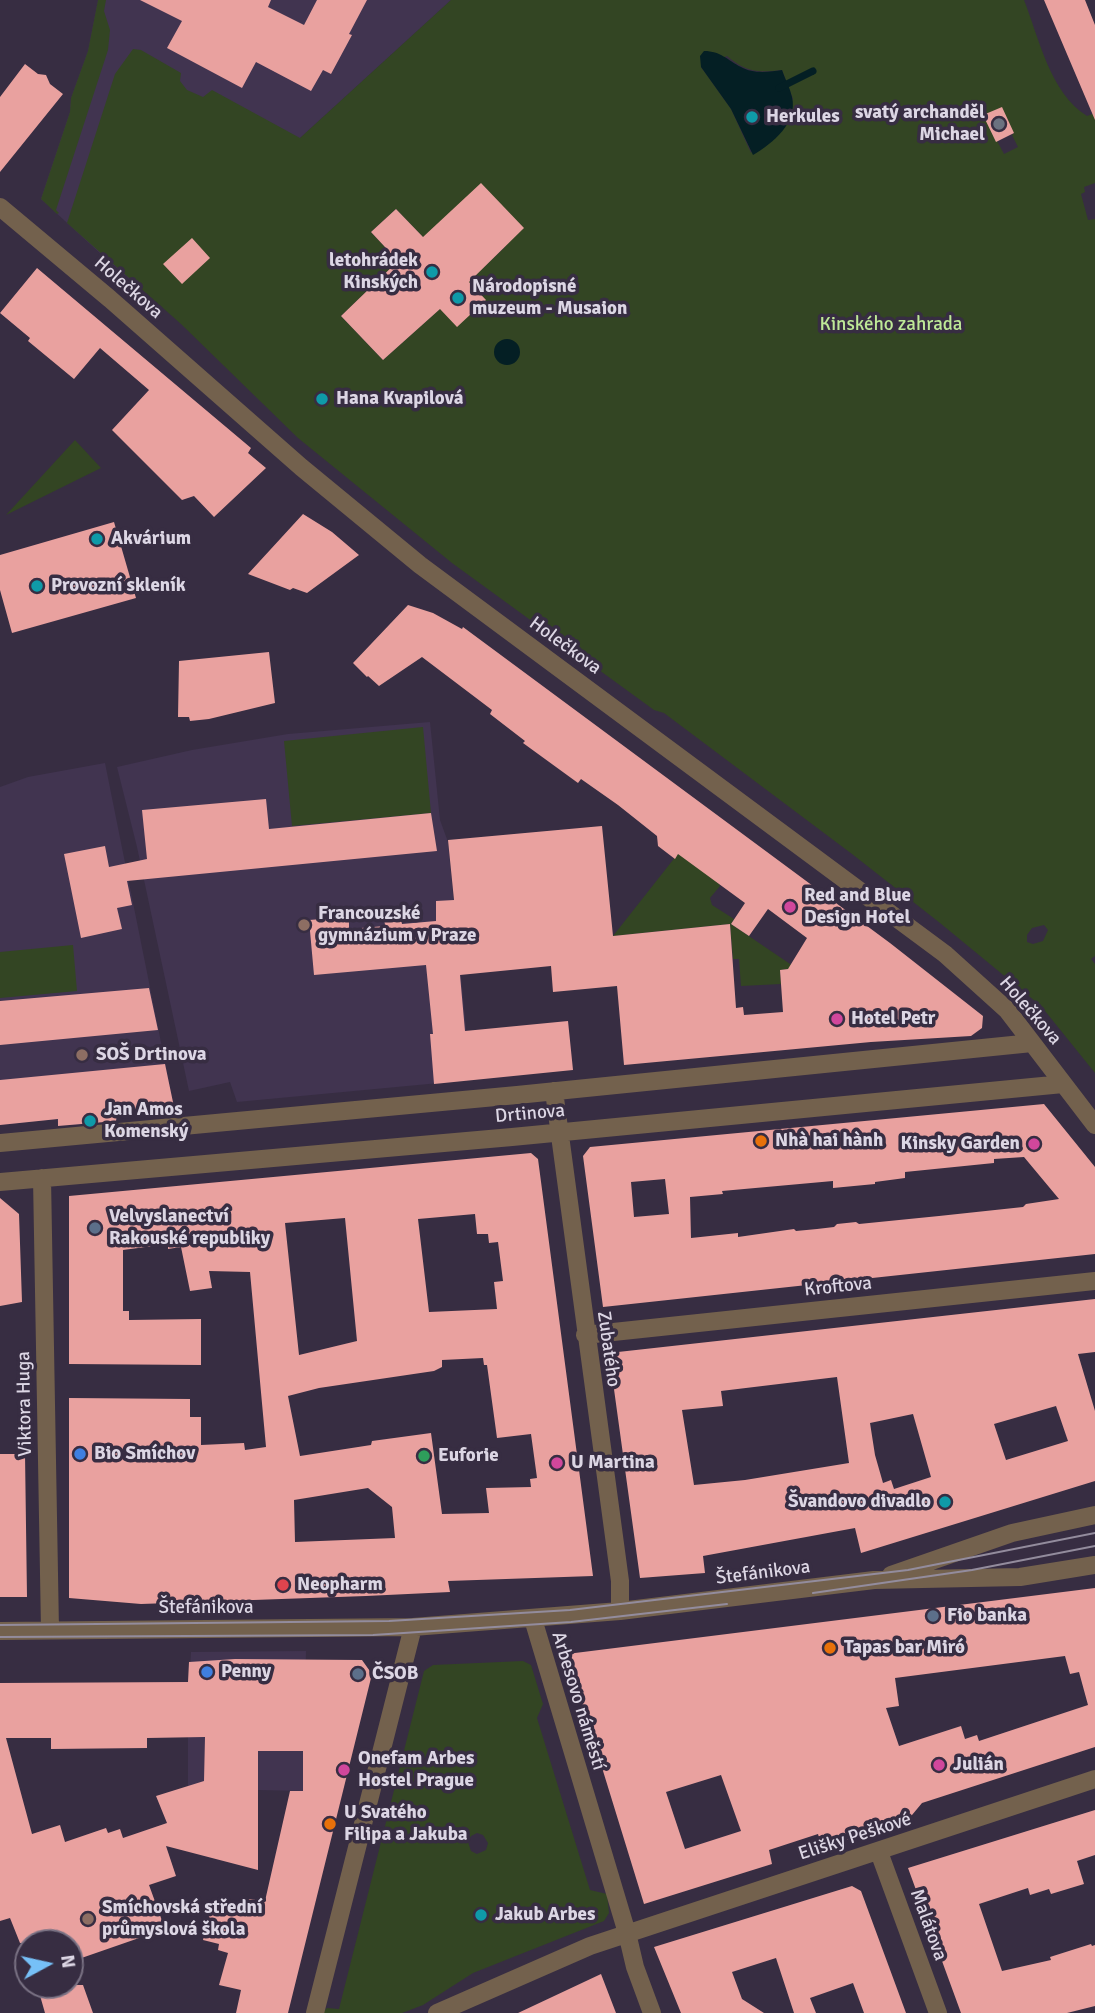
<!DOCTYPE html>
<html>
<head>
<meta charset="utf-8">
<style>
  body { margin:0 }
  #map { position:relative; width:1095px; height:2013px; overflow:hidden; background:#372d42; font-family:Signika,sans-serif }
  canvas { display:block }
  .north { position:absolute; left:14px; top:1929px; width:70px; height:70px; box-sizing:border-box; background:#372d42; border:2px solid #797183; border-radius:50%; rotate:82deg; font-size:19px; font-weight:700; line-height:28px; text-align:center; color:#dcd6e4 }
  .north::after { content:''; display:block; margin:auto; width:24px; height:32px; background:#76c0f7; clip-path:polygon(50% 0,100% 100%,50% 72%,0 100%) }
</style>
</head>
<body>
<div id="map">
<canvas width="1095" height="2013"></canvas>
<div class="north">N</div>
</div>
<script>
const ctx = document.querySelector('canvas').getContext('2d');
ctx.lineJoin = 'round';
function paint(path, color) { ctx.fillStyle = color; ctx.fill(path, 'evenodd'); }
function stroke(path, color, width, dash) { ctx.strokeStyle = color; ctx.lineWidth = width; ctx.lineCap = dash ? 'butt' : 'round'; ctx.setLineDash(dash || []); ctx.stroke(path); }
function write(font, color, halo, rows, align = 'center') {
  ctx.font = font + ' Signika,sans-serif'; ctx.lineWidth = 7; ctx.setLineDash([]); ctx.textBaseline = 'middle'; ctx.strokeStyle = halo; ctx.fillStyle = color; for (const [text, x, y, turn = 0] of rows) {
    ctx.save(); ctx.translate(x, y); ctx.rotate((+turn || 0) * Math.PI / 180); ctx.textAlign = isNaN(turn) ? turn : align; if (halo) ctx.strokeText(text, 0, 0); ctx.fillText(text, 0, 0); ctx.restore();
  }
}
paint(new Path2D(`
  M98 0H451L137 287 41 199 70 112 71 98 88 51Z
  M430 722 440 820 448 842 471 1080 237 1102 230 1082 189 1091 137 847 117 767 192 750 288 734Z
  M105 763 174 1107 117 1113V1120L74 1125H58L57 1119 0 1125V787L28 777Z
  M306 1651 303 1791 258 1790 188 1810V1704L191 1652Z`), '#413450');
paint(new Path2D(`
  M98 0H106L104 11 110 30 108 50 56 210 59 213 57 214 41 199 70 112 71 98 88 51Z
  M451 0H1024C1039 38 1050 93 1087 116L1095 113V183L1084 187 1085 192 1081 194 1088 220 1095 219V956L1091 959 1095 964V1073L1041 1006 940 923 852 854 664 713 654 710 452 563 298 438 181 324 67 223 115 74 133 49 141 50 181 73 180 81 187 90 203 97 212 90 300 138ZM727 56C746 72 757 73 782 70L793 99 751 153 731 109 701 67ZM984 116 1014 133 1012 135 1018 147 1004 154ZM396 209 423 237 505 247 467 283 484 298V302L442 307 383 360 341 316 398 261 371 232ZM1044 925 1048 930 1043 941 1033 944 1027 942V935L1032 928Z
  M75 440 101 468 6 515Z
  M423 727 431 813 292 826 284 741Z
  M680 851 719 884 720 886 710 898 712 905 734 919 731 924 796 968 780 970 781 984 741 986 739 959H733L730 924 613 936Z
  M73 945 77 991 0 998V952Z
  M523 1661 531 1665 543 1704 537 1718 590 1890 607 1894 609 1913 604 1921 473 1973 423 2005 402 2013H322L327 2008 339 2009 424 1671 433 1665ZM477 1833 483 1835 488 1843 486 1850 477 1854 471 1851 468 1842 471 1836Z`), '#334523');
paint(new Path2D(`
  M704 51C721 51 727 60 741 67 753 74 769 72 782 70 785 79 790 88 792 97 798 123 773 143 753 155L731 109 701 67 700 56Z
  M494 352a13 13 0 1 1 26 0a13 13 0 1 1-26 0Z`), '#041f24');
stroke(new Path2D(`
  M779 88 813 71`), '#041f24', 7);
paint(new Path2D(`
  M140 0H271L268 7 304 25 317 0H367L349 34 352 35 331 74 323 70 311 91 256 62 242 88 167 48 182 21Z
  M1044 0H1085L1095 25V120Z
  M25 64 38 74 46 75 50 84 63 94 0 172V97Z
  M1002 107 1014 133 996 142 983 115Z
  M481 183 524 228 469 282 486 300 457 327 440 309 383 360 341 316 398 261 371 232 396 209 423 237Z
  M192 238 210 258 182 284 163 264Z
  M37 268 251 448 248 453 266 468 214 517 194 496 182 500 112 430 149 390 100 348 74 379 28 341 30 338 0 313Z
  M303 514 332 532 359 555 307 593 293 588 290 590 248 574Z
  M114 522 136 598 12 633 0 590V555Z
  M408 605 433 613 462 629 463 627 890 943 983 1016 982 1028 971 1036 871 1042 624 1065 617 986 553 992 551 966 460 975 465 1031 568 1021 573 1070 434 1084 430 1034H433L426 965 314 975 309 920 349 917V929L385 926 384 915 400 913 402 924 436 921V901L454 900 448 840 602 826 613 936 730 924 736 1008 743 1007 744 1015 783 1012 780 970 788 969 807 938 768 909 749 936 731 924 745 903 678 854 675 859 658 846 657 836 618 805 581 779 578 783 523 743 525 741 490 714 492 710 422 657 379 686 368 676 367 677 353 663Z
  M269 652 275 703 209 719 190 721 189 717H178L179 661Z
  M266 799 269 829 431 813 437 851 127 881 132 905 117 908 122 929 81 938 64 854 105 846 109 867 147 859 142 810Z
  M149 988 158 1030 0 1045V1001Z
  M165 1064 174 1107 117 1113 116 1121 58 1126V1119L0 1125V1080Z
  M1044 1104 1095 1167V1254L603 1307 583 1156 590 1147ZM1024 1157 1059 1199 1026 1204 1023 1207 939 1216 859 1224 856 1222 837 1224 834 1227 817 1229 796 1231 794 1229 738 1237V1233L691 1238 690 1197 723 1194 722 1191 833 1181V1188L875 1184V1182L905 1178V1172L994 1163V1159ZM665 1179 669 1214 634 1217 631 1182Z
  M531 1153 538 1159 593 1576 448 1581 450 1592 366 1596 141 1604 69 1598V1398L190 1399V1417H201V1445L244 1443 245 1450 266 1447 250 1272 209 1271 212 1288 190 1291 181 1247 168 1249V1244L123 1250V1311H129V1320L201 1319V1365L69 1364V1196ZM475 1214 477 1234H488L489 1243 498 1242 503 1281 494 1282 497 1309 429 1312 418 1219ZM345 1218 357 1341 299 1355 285 1223ZM483 1358 484 1365H487L497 1438 531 1434 537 1478 530 1479 531 1487 486 1488 489 1513 442 1514 431 1433 372 1441 371 1445 300 1456 288 1396 319 1388 434 1371 442 1367V1360ZM368 1488 392 1507 395 1538 295 1542 294 1500Z
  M0 1198 19 1214 22 1302 0 1306Z
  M1095 1299V1352L1078 1354 1095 1411V1481L861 1553 855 1528 703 1556 705 1573 640 1578 609 1353ZM837 1377 849 1463 745 1480 694 1485 682 1410 723 1406 721 1391ZM1056 1406 1068 1441 1006 1460 994 1424ZM913 1414 931 1477 894 1489 891 1480 883 1483 875 1455 870 1423Z
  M0 1454H25L27 1597H0Z
  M1095 1588V1747L922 1803 907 1821 822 1848 818 1834 769 1850 772 1864 644 1904 567 1654ZM1065 1656 1070 1674 1079 1672 1088 1705 979 1741 977 1735 965 1739 961 1726 899 1746 886 1708 899 1706 895 1678ZM721 1775 741 1831 685 1849 666 1792Z
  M235 1659 362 1660 372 1674 288 2013H236L241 1990 219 1985 228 1953 218 1950 219 1944 203 1940 210 1912 227 1914 229 1908 245 1913 248 1899 265 1901 290 1791H303V1751H258V1870L166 1846 176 1876 149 1885 165 1929 70 1962V1943H20L10 1918 0 1921V1683L188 1682 189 1662ZM205 1737 204 1781 156 1796 167 1823 123 1838 120 1829 108 1833 106 1828 65 1842 60 1825 32 1834 6 1738H51V1749L147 1748V1738Z
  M1095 1810V1855L1077 1861 1084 1884 1051 1894 1049 1889 1030 1895 1028 1888 979 1904 1002 1971 1051 1960 1050 1957 1091 1944 1092 1946 1095 1945V2006L1067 2013H961L908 1868Z
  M852 1886 861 1891 906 2013H864L853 1983 810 1998 816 2013H794L776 1958 732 1972 742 1999 764 2013H681L654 1947Z
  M601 1974 616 2013H518Z
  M37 1985H83L93 2013H45Z`), '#e9a19f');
stroke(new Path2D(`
  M0 207 110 299 301 467 420 565 945 954 1007 1010 1095 1125
  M554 1091 620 1581V1611
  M0 1143 517 1095 1032 1043
  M42 1178 50 1630
  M0 1182 512 1137 1063 1084
  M585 1335 1095 1281
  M891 1575 1012 1533 1095 1515
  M533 1619 627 1933 635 1967 652 2013
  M0 1631 413 1627 620 1611 874 1580 1020 1577 1095 1565
  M879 1852 938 2013
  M315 2013 413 1627
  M437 2013 590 1946 1095 1779`), '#73614d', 18);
stroke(new Path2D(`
  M813 1593 972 1570 1095 1546
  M0 1625 389 1621 570 1610 908 1570 1095 1533
  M0 1637 373 1635 571 1622 727 1604`), '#938c9d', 2);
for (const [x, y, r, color] of [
  [752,117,7,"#0f9aa8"],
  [999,124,7,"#6b7280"],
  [432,272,7,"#0f9aa8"],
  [458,298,7,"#0f9aa8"],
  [322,399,7,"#0f9aa8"],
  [97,539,7,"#0f9aa8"],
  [37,586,7,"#0f9aa8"],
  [790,907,7,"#d1479c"],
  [304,925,7,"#8d6e63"],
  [837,1019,7,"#d1479c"],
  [82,1055,7,"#8d6e63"],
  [90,1121,7,"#0f9aa8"],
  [761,1141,7,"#e8710a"],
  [1034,1144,7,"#d1479c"],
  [95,1228,7,"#5c6f8a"],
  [80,1454,7,"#3f7fe0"],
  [424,1456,7,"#2e9e5b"],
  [557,1463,7,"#d1479c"],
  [945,1502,7,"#0f9aa8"],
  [283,1585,7,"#e0444e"],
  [933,1616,7,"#5c6f8a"],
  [830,1648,7,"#e8710a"],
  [207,1672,7,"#3f7fe0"],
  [358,1674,7,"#5c6f8a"],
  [939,1765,7,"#d1479c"],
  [344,1770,7,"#d1479c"],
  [330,1824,7,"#e8710a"],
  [481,1915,7,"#0f9aa8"],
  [88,1919,7,"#8d6e63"]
]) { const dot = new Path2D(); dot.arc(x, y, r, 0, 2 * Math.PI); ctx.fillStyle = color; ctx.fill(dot); stroke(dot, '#372d42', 2.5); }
write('bold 19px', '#dcd6e4', '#372d42', [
  ["svatý archanděl",985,113,"right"],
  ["Michael",985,135,"right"],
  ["Herkules",766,117],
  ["letohrádek",418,261,"right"],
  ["Kinských",418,283,"right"],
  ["Národopisné",472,287],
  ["muzeum - Musaion",472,309],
  ["Hana Kvapilová",336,399],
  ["Akvárium",111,539],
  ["Provozní skleník",51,586],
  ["Red and Blue",804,896],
  ["Design Hotel",804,918],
  ["Francouzské",318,914],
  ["gymnázium v Praze",318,936],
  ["Hotel Petr",851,1019],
  ["SOŠ Drtinova",96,1055],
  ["Jan Amos",104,1110],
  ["Komenský",104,1132],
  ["Nhà hai hành",775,1141],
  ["Kinsky Garden",1020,1144,"right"],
  ["Velvyslanectví",109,1217],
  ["Rakouské republiky",109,1239],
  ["Bio Smíchov",94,1454],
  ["Euforie",438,1456],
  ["U Martina",571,1463],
  ["Švandovo divadlo",931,1502,"right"],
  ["Neopharm",297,1585],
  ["Fio banka",947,1616],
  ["Tapas bar Miró",844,1648],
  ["Penny",221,1672],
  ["ČSOB",372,1674],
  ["Onefam Arbes",358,1759],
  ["Hostel Prague",358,1781],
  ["Julián",953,1765],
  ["U Svatého",344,1813],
  ["Filipa a Jakuba",344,1835],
  ["Smíchovská střední",102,1908],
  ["průmyslová škola",102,1930],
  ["Jakub Arbes",495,1915]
], 'left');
write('19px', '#dcd6e4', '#372d42', [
  ["Holečkova",128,288,41],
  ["Holečkova",565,646,36],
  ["Holečkova",1030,1011,49],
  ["Drtinova",530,1114,-5],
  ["Kroftova",838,1287,-6],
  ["Zubatého",608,1349,82],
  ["Viktora Huga",25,1404,-91],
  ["Štefánikova",763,1573,-7],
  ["Štefánikova",206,1608],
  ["Arbesovo náměstí",578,1701,73],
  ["Elišky Peškové",855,1837,-18],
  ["Malátova",928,1925,70]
]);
write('19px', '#bee997', '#372d42', [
  ["Kinského zahrada",891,325]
]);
</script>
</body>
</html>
